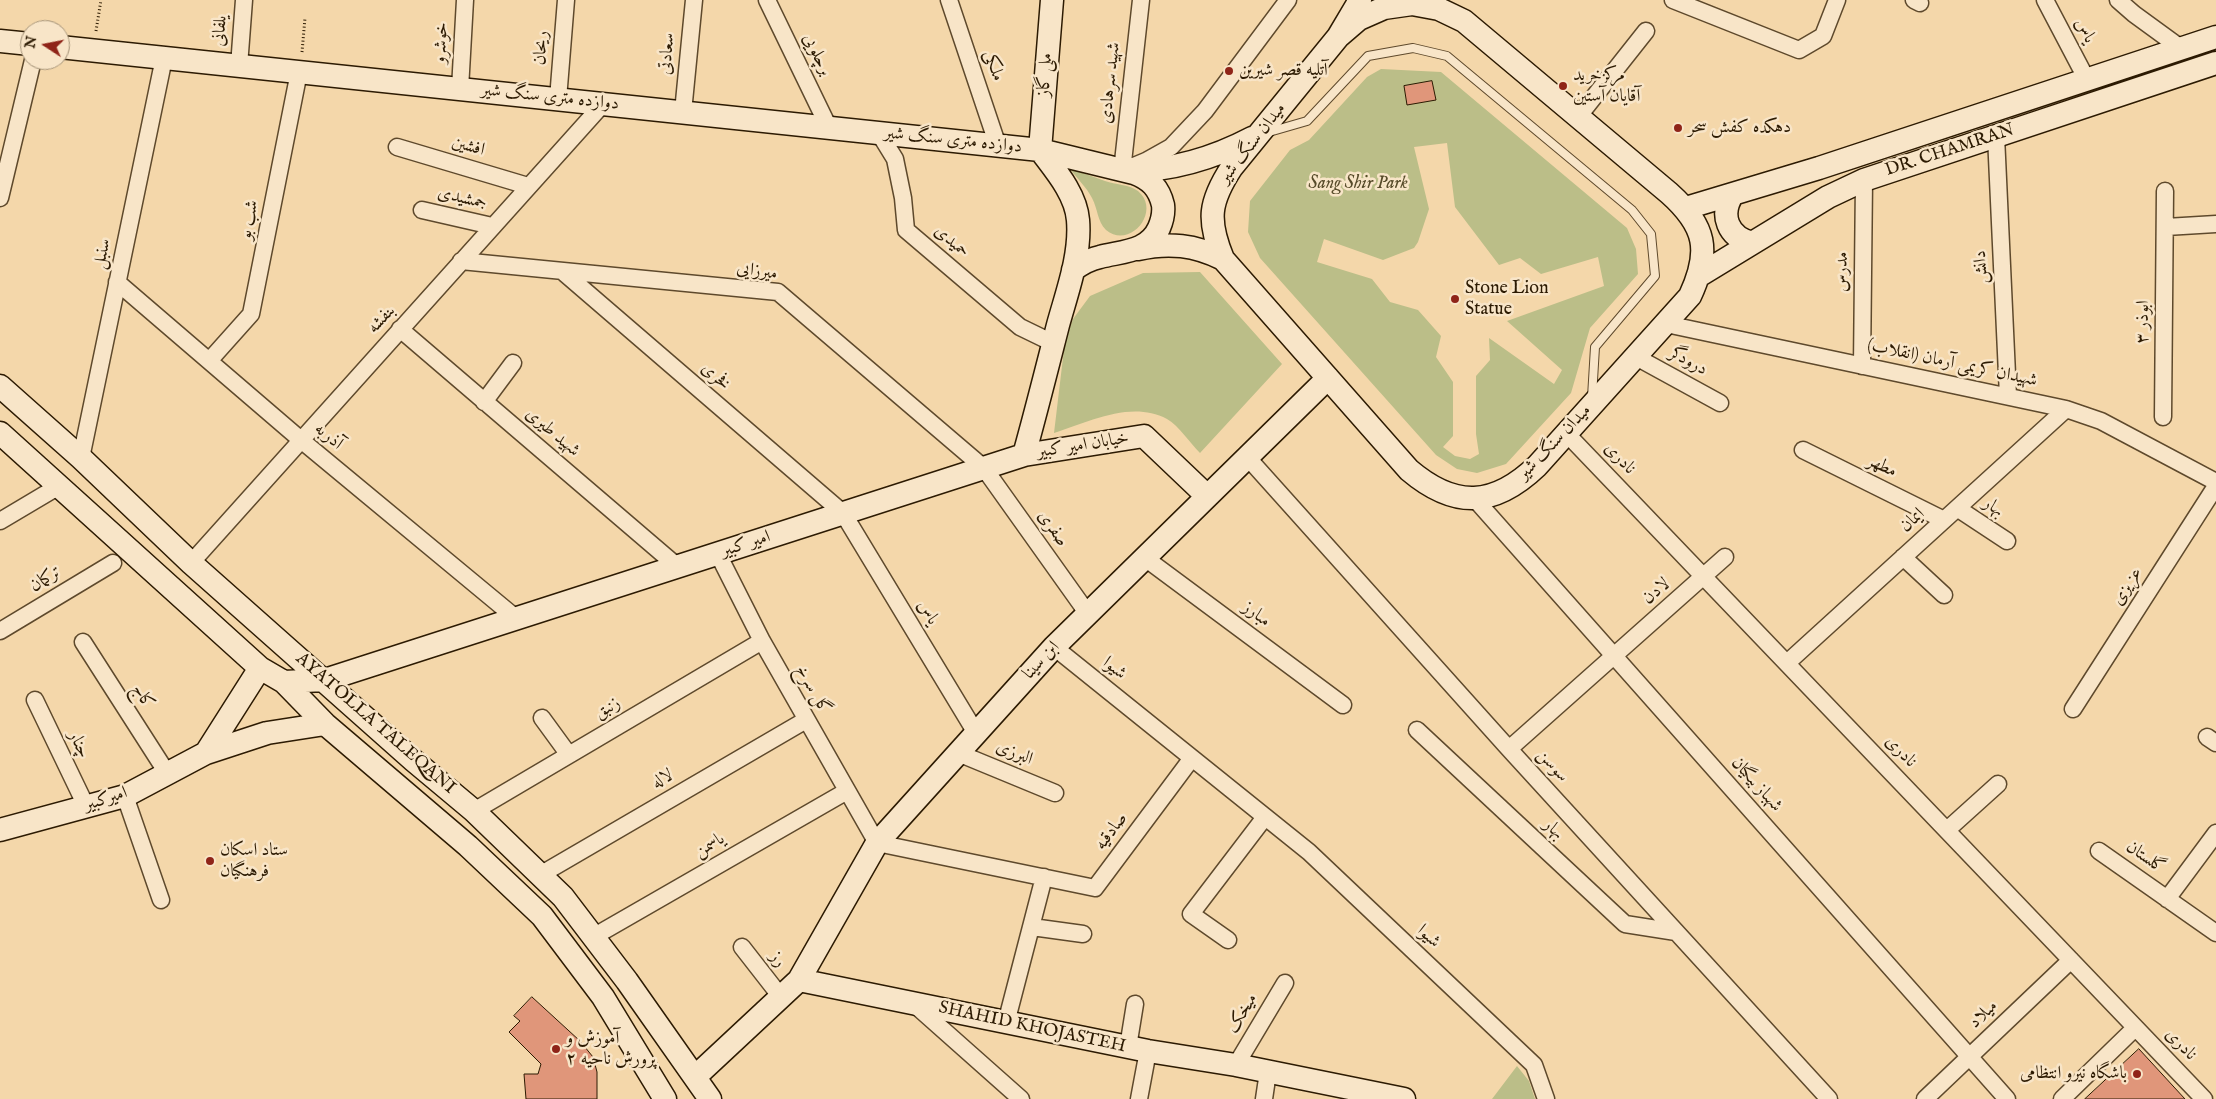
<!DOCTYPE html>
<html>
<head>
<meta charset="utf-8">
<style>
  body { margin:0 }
  #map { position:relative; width:2216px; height:1099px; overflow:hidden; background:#f4d7aa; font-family:"IM FELL English",serif }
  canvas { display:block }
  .north { position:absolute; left:20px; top:20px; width:50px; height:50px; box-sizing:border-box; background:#f8e5c8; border:1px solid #a69479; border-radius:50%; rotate:281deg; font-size:14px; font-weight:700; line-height:20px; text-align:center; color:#2c1a02 }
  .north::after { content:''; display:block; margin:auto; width:18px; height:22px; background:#8f2418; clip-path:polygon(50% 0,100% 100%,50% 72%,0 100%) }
</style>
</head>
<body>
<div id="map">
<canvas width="2216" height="1099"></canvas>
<div class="north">N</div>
</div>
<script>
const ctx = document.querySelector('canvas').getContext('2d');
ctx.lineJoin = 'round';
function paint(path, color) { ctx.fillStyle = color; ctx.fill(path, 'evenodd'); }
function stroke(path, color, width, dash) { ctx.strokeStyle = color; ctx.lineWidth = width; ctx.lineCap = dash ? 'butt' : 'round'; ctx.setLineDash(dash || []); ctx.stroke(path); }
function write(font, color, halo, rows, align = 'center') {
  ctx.font = font + ' "IM FELL English",Amiri,serif'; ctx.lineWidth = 5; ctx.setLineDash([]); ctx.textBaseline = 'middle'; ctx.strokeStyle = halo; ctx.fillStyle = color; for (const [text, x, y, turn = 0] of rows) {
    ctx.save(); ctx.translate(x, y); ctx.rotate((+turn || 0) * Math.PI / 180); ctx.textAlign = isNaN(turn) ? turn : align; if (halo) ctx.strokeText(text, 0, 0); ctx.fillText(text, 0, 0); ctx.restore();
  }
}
paint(new Path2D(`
  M1381 69 1441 72 1627 228 1636 249 1638 274 1590 328 1571 393 1506 464 1477 473 1457 469 1436 455 1260 258 1248 232 1250 201 1290 150 1309 140 1367 77ZM1447 143 1455 207 1499 265 1520 258 1541 274 1598 257 1604 286 1507 321 1562 370 1554 384 1489 338 1490 360 1476 376V434L1479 454 1470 459 1455 456 1443 447 1453 436V382L1436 357 1441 336 1418 310 1390 302 1372 279 1317 262 1324 239 1383 260 1414 248 1418 242 1429 209 1414 147Z
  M1069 168C1081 172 1093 177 1105 181 1116 185 1128 184 1138 191 1162 211 1130 250 1106 230 1097 221 1098 209 1092 198 1087 188 1076 177 1069 168Z
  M1200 272 1282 364 1200 453C1190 443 1179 426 1167 419 1131 400 1089 422 1054 433L1065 341 1073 319 1090 296 1143 273Z
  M1517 1066 1529 1081 1535 1099H1492Z`), '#bbbe88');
const building = new Path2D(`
  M1432 81 1436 100 1407 105 1404 86Z
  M532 997 580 1041 593 1057 597 1072V1099H526L524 1074H538L541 1064 509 1032 520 1021 514 1016Z
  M2139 1049 2185 1099H2085Z`);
paint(building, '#e0967a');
stroke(building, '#2c1a02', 1);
const lane = new Path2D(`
  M1269 132 1307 121 1368 56 1413 48 1447 56 1632 210 1651 234 1655 276 1595 347 1592 397`);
const street = new Path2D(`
  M767 0 829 128
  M949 0 998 146
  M1141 0 1122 171 1146 161 1171 147 1205 111 1288 0
  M1673 0 1799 50 1823 36 1837 0
  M1914 0 1920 3
  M2045 0 2087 80
  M2118 0 2134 14 2182 49
  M239 66 244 0
  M460 89 465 0
  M558 99 566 0
  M683 112 694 0
  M1578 117 1646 31
  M879 133 895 159 903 198 906 230 1020 327 1053 343
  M1996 136 2008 396
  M397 147 528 186
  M0 198 33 60
  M422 210 492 226
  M2166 227 2216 224
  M461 261 778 292 984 468 1088 614
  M562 271 843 513 976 733
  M117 282 301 440 517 619
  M1666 324 2066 409 2101 421 2216 482
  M400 329 678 567
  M1636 357 1720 403
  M209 361 251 314 299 72
  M1862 366 1864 180
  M484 402 513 363
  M2163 417 2165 191
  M1566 433 2204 1099
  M1803 450 1944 520
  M81 458 164 58
  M1248 458 1509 749 1829 1099
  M1474 498 2007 1099
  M1957 508 2007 541
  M0 521 59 486
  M718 554 762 641 877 843 1095 888 1192 758
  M1903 557 1944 595
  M1145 558 1343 705
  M191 563 603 104
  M0 631 113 563
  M83 642 167 773
  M1054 647 1309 852 1534 1065 1546 1099
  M1787 663 2066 409
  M35 700 86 806
  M2073 709 2216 486
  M542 718 569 755
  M1417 730 1625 924 1676 932
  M2207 737 2216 743
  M1509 749 1725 557
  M958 753 1055 793
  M125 796 161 900
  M474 811 762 641
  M1947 830 1998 784
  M2099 851 2216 933
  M540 875 806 720
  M2167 899 2216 833
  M1032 927 1083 934
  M593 937 847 791
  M1228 940 1191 914 1265 817
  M742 947 781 997
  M914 1004 1021 1099
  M1006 1023 1044 877
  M1128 1047 1135 1004
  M1236 1065 1285 983
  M1139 1099 1148 1051
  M1264 1099 1268 1072
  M1925 1099 2071 960
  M2062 1099 2135 1028`);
const secondary = new Path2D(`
  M1338 37 1359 19 1384 8 1412 4 1439 9 1464 21 1669 193C1706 226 1711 251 1690 296L1537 466C1494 507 1455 509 1409 470L1223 259C1207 220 1209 202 1232 167L1338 37 1360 0
  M0 41 30 44
  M60 47 1040 150 1134 173C1150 179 1159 188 1163 205 1164 213 1162 221 1159 228 1148 252 1123 251 1100 257 1090 259 1081 264 1073 270
  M1040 150 1052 0
  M1130 171C1174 170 1214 158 1252 138
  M1733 194C1719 215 1728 237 1752 243
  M1686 208 1819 168 2216 37
  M1138 249C1169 242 1195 245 1223 259
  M1700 275 1828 197 1864 180 2216 63
  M0 386 81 458 191 563 413 760 474 811 563 897 627 981 710 1099
  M0 433 260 668 284 682 325 724 468 846 542 916 603 997 665 1099
  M1024 455 1144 436 1207 496
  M284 682 325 680 1024 455C1036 412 1047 368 1058 325 1067 292 1081 255 1078 220 1076 194 1055 170 1040 150
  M206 753 260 668
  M0 830 125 796 206 753 267 733 325 724
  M799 980 1148 1051 1236 1065 1404 1099
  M695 1077 799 980 877 843 1054 647 1328 378`);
stroke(lane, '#5e492c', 10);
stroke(street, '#5e492c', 19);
stroke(secondary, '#2c1a02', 25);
stroke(new Path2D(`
  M96 31 101 0
  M302 52 305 18`), '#2c1a02', 3, [1, 2.5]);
stroke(lane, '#f8e5c8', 8);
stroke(street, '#f8e5c8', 16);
stroke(secondary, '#f8e5c8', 22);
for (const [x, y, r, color] of [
  [1229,71,5,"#8f2418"],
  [1563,86,5,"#8f2418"],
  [1678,128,5,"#8f2418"],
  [1455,299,5,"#8f2418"],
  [210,861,5,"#8f2418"],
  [556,1049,5,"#8f2418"],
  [2137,1074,5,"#8f2418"]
]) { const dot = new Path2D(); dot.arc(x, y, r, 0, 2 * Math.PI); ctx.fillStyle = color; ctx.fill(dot); stroke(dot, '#f8e5c8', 2); }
write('18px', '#2c1a02', '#f8e5c8', [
  ["یلفانی",221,31,-86],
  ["یاس",2084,31,62],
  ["خوشرو",442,43,-87],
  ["ریحان",542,48,-86],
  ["سعادتی",668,54,-85],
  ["برچلویی",816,55,64],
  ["ملکی",993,66,72],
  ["ملی گاز",1046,75,-86],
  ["شهید سرهادی",1111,83,-84],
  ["دوازده متری سنگ شیر",550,98,6],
  ["دوازده متری سنگ شیر",953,141,6],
  ["میدان سنگ شیر",1253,144,-52],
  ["افشین",468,147,16],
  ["DR. CHAMRAN",1950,151,-18],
  ["جمشیدی",462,199,13],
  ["شب بو",250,220,-79],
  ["حمیدی",951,242,40],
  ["سنبل",103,254,-78],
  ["دانش",1982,267,-93],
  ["میرزایی",757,272,9],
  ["مدرس",1843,272,-89],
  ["بنفشه",382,320,-48],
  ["ابوذر ۳",2144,322,-89],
  ["درودگر",1688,362,29],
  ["شهیدان کریمی آرمان (انقلاب)",1952,364,12],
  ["فخری",715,377,41],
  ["شهید طیری",552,433,40],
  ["آذربه",328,437,40],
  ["میدان سنگ شیر",1555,443,-46],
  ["خیابان امیر کبیر",1083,446,-9],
  ["نادری",1619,459,46],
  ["مطهر",1882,467,26],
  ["بهار",1993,508,34],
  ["ایمان",1913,521,-42],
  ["صفری",1052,529,55],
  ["امیر کبیر",746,545,-18],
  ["ترکمان",46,580,-31],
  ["عزیزی",2128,587,-57],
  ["لادن",1657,592,-41],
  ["یاس",927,613,59],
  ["مبارز",1256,615,37],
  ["ابن سینا",1042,661,-47],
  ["شیوا",1114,669,39],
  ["گل سرخ",812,690,60],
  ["کاج",142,697,57],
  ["زنبق",608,709,-30],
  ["AYATOLLA TALEQANI",375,724,41],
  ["چنار",78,745,65],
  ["نادری",1900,752,46],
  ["البرزی",1014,754,22],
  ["سوسن",1552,766,48],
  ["لاله",663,780,-30],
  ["شهباز بیگیان",1756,785,48],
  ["امیرکبیر",106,800,-18],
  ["بهار",1553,830,43],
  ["صادقیه",1112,832,-53],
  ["یاسمن",710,846,-30],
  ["گلستان",2145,858,35],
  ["شیوا",1428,937,43],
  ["رز",777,960,52],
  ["میخک",1243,1014,-59],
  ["میلاد",1984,1015,-44],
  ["SHAHID KHOJASTEH",1032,1028,12],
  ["نادری",2180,1045,46]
]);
write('18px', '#2c1a02', '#f8e5c8', [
  ["آتلیه قصر شیرین",1239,71],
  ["مرکزخرید",1573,76],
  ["آقایان آستین",1573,97],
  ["دهکده کفش سحر",1688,128],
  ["Stone Lion",1465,289],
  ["Statue",1465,310],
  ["ستاد اسکان",220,851],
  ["فرهنگیان",220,872],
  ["آموزش و",566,1039],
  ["پرورش ناحیه ۲",566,1060],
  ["باشگاه نیرو انتظامی",2127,1074,"right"]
], 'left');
write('italic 18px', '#574b2a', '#f8e5c8', [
  ["Sang Shir Park",1358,184]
]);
</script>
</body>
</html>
